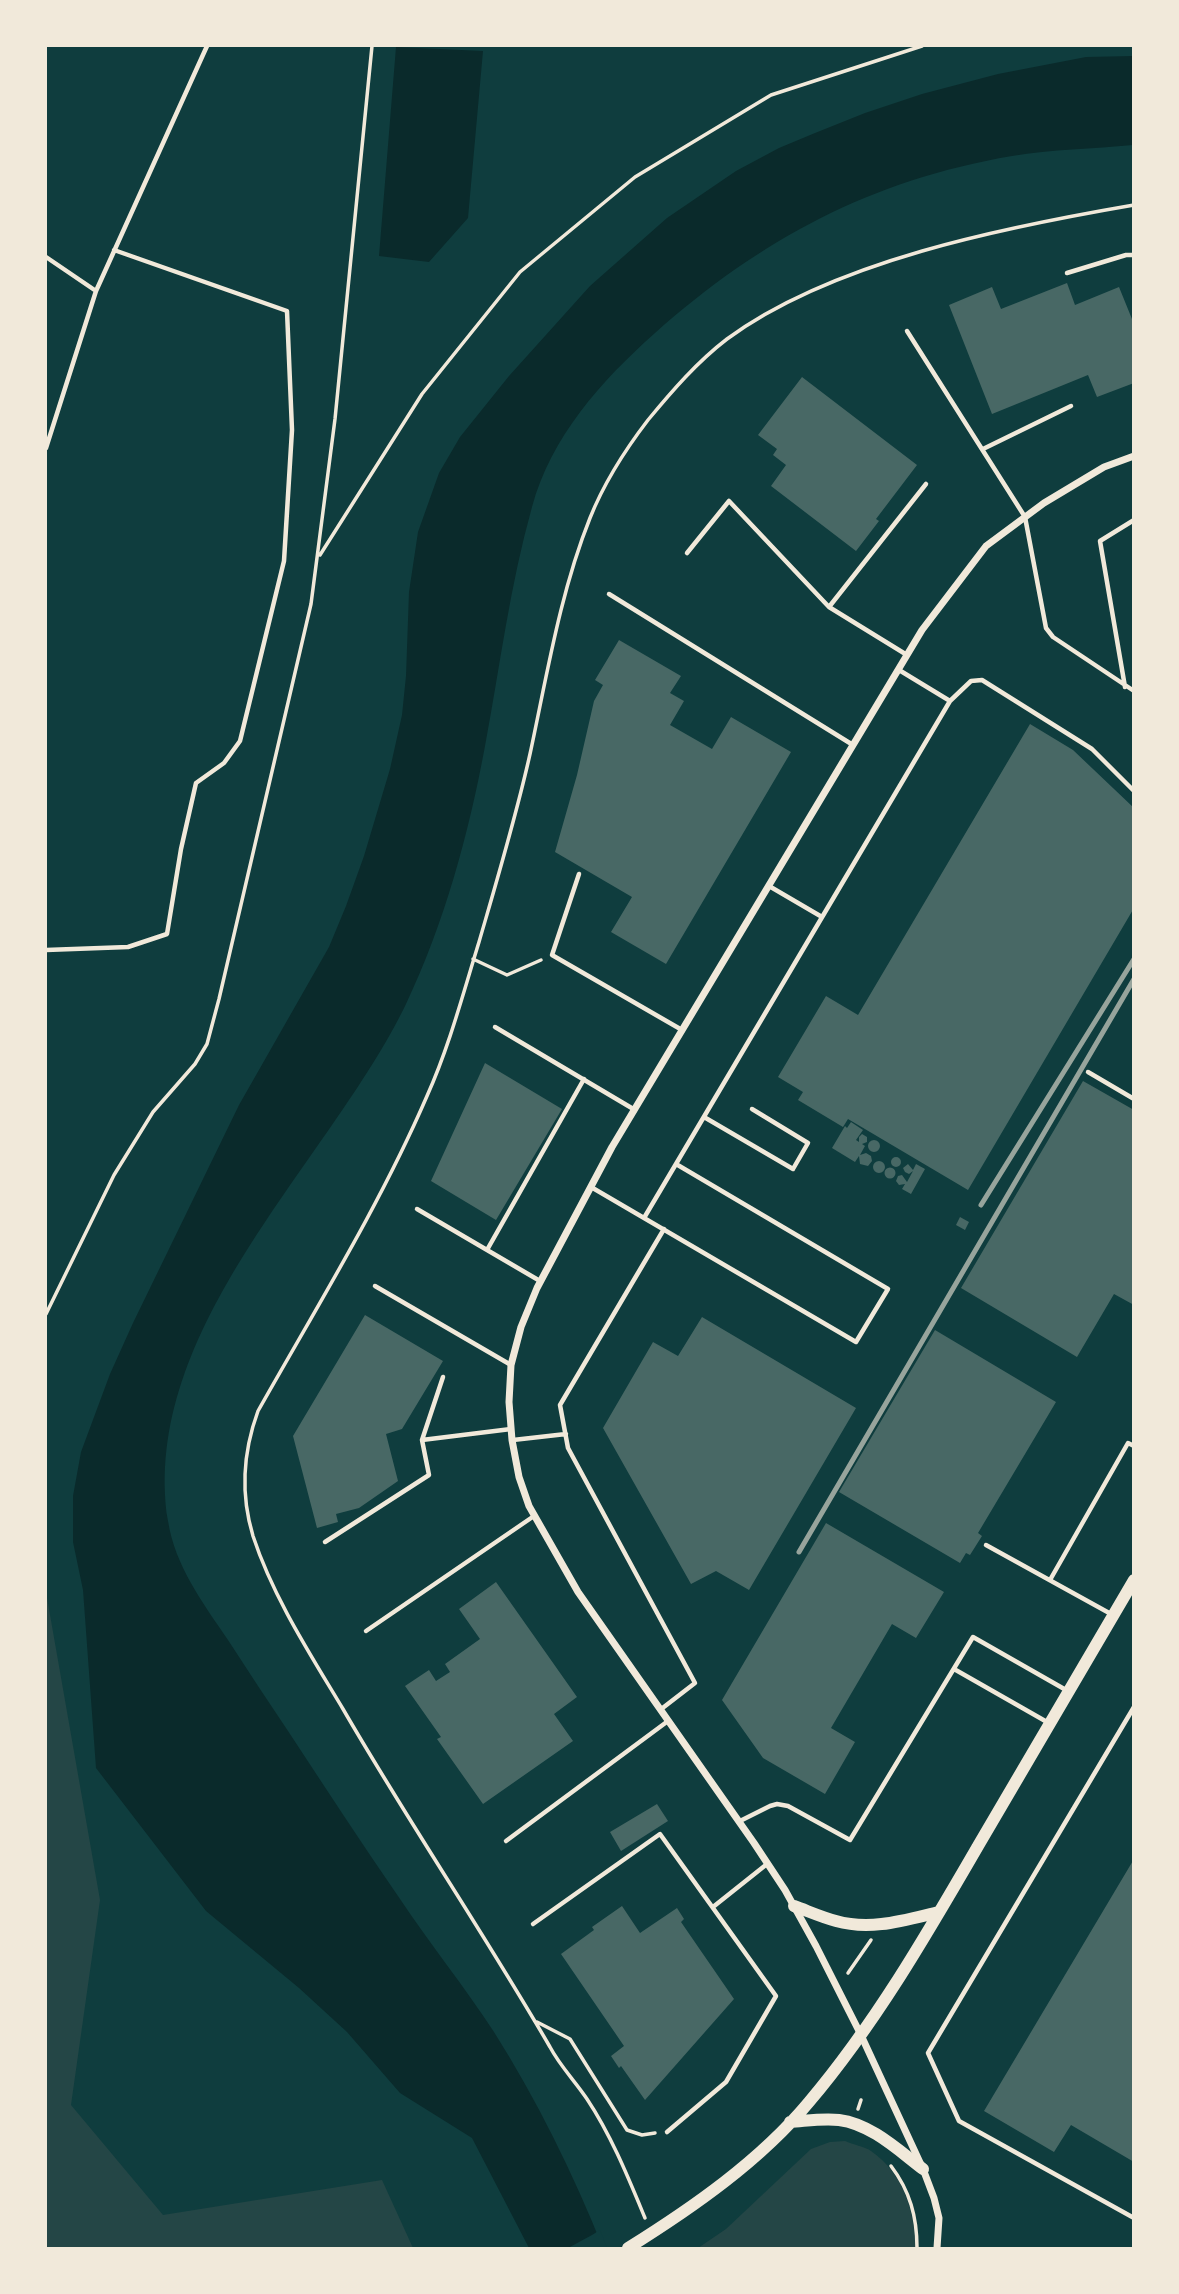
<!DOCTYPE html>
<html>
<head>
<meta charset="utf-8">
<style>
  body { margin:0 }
  #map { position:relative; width:1179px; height:2294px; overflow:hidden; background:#0f3d3e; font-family:Signika,sans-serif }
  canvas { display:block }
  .frame { position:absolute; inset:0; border:47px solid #f1e9da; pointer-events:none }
</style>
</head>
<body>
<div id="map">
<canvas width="1179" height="2294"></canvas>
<div class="frame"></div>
</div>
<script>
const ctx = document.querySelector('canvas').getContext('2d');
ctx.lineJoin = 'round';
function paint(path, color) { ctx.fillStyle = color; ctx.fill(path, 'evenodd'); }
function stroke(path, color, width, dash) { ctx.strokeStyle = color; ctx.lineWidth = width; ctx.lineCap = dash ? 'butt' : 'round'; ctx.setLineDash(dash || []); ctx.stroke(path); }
paint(new Path2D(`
  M46 1592 100 1900 71 2105 163 2215 382 2180 413 2248H46Z
  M845 2141C853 2145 864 2146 871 2151 904 2174 914 2211 916 2248H698L726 2229 811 2149 830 2142Z`), '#244646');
paint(new Path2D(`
  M396 47 483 51 468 218 429 262 379 256Z
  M1133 56V145C1093 149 1052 149 1012 156 871 180 761 239 655 333 601 381 551 437 532 507 510 585 500 666 485 746 469 833 444 924 406 1004 329 1163 139 1328 168 1521 175 1566 203 1603 228 1640 248 1671 268 1701 288 1731 325 1787 362 1844 400 1899 430 1944 464 1986 494 2032 537 2100 573 2173 603 2248H529L472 2138 400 2093 347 2032 299 1988 206 1911 96 1768 83 1590 73 1542V1496L81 1452 110 1374 133 1323 239 1105 329 947 346 906 364 856 390 769 402 715 406 676 409 592 418 532 439 473 460 437 509 376 590 286 667 218 736 171 779 148 815 133 865 113 922 94 998 74 1086 57Z`), '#0a2a2b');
paint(new Path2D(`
  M600 2230 607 2248H568L592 2235Z`), '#0f3d3e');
paint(new Path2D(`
  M1067 283 1075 305 1119 287 1134 324V383L1097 397 1088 375 992 414 949 305 992 287 1001 309Z
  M802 377 917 465 876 519 879 521 856 551 771 486 786 465 773 455 777 449 758 435Z
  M619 640 681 676 670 693 684 701 670 725 712 749 731 717 791 752 666 964 611 932 632 897 555 852 577 775 594 701 603 685 595 680Z
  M1030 724 1073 750 1134 808V908L968 1190 848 1119 843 1127 798 1100 803 1092 778 1077 826 996 858 1015Z
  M485 1063 562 1109 496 1220 431 1181Z
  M1083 1081 1134 1110V1305L1114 1294 1077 1357 961 1288Z
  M851 1122 863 1130 856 1140 859 1142V1137L862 1134 867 1137V1142L862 1144 865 1146 860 1155 866 1153 871 1156 872 1161 868 1166 860 1164 859 1156 855 1162 832 1148 845 1126 847 1128Z
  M868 1146a6 6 0 1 1 12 0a6 6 0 1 1-12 0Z
  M891 1162a5 5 0 1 1 10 0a5 5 0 1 1-10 0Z
  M873 1167a6 6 0 1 1 12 0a6 6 0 1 1-12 0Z
  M908 1164 913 1170 916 1164 925 1169 911 1194 902 1189 905 1184 899 1185 896 1181 898 1176 902 1175 907 1182 913 1171 909 1174 905 1172 903 1168Z
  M884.5 1173a5.5 5.5 0 1 1 11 0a5.5 5.5 0 1 1-11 0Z
  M960 1217 969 1222 965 1230 956 1225Z
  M365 1315 443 1361 402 1429 386 1434 398 1481 359 1508 336 1514 338 1522 317 1528 293 1436Z
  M702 1317 856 1408 749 1590 716 1571 691 1584 603 1428 653 1342 678 1356Z
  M935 1330 1056 1402 978 1533 982 1536 970 1555 966 1553 960 1563 839 1492Z
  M826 1523 944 1592 916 1638 892 1624 831 1728 855 1742 825 1794 763 1758 722 1700Z
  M496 1582 577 1697 554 1714 573 1741 483 1804 437 1739 441 1737 405 1686 429 1670 436 1681 450 1672 445 1664 480 1639 459 1609Z
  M657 1804 668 1821 621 1851 610 1832Z
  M1134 1859V2162L1071 2125 1054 2152 984 2111Z
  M622 1906 640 1933 677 1908 684 1919 681 1922 734 1999 645 2100 621 2066 619 2068 611 2056 624 2046 561 1954 594 1930 592 1927Z`), '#486865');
stroke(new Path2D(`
  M320 555 422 394 520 272 635 177 771 95 922 46
  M473 959 507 975 541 960
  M46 1314 114 1175 153 1112 195 1064 207 1044 219 999 311 604 335 419 372 46
  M848 1973 871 1940
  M537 2022 570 2039 627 2130 642 2135 655 2133
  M858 2109 861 2100
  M891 2166C910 2191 917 2217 917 2248
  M645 2218C628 2177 611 2135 587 2099 575 2081 560 2066 550 2047 484 1933 409 1823 343 1709 310 1654 273 1597 253 1536 240 1493 243 1452 258 1411 316 1308 380 1205 427 1096 449 1047 463 994 479 942 497 880 516 817 530 754 547 675 560 593 590 518 604 483 625 450 648 420 672 391 697 362 727 339 833 261 1006 227 1134 205`), '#f1e9da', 3.5);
stroke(new Path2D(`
  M46 257 96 291
  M1067 273 1126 255H1134
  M907 331 1025 517 1046 628 1053 637 1134 691
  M46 448 96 291 207 46
  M983 449 1071 406
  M687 553 729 501 829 607 907 655
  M609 594 853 745
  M829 607 926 484
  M1125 687 1100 541 1134 520
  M950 701 971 681 982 680 1092 749 1134 791
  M579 874 552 955 682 1030
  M769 886 822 917
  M46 950 128 947 167 934 181 849 196 783 224 763 240 741 284 561 292 430 287 311 114 250
  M495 1027 635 1110
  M1088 1072 1134 1099
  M704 1117 793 1169 808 1143 752 1109
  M591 1187 644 1218 950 701 899 670
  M417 1209 540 1281
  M644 1218 856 1342 888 1289 676 1164
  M487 1250 584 1079
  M375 1286 511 1365
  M422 1440 511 1429
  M513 1440 566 1434
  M325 1542 429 1475 422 1440 443 1377
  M986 1545 1111 1614
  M1050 1580 1128 1443 1134 1446
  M366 1631 534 1516
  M954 1669 1047 1722
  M1134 1707 928 2053 959 2121 1134 2218
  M660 1710 695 1683 568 1448 560 1405 664 1229
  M740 1821 770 1806 777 1804 788 1806 850 1840 973 1637 1066 1690
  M506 1841 668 1721
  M713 1907 767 1864
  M533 1924 660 1834 776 1996 726 2082 667 2132`), '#f1e9da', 4.5);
stroke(new Path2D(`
  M937 2248 939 2218 934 2198 923 2169 860 2033 816 1946 785 1890 754 1843 578 1592 529 1506 519 1477 512 1440 509 1402 511 1365 521 1327 537 1288 612 1147 922 630 986 546 1044 503 1104 467 1134 456`), '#f1e9da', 7);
stroke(new Path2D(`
  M794 1906C808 1911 821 1917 836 1921 871 1931 905 1920 939 1912
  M790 2122C806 2121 823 2118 839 2120 871 2124 898 2150 923 2169
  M628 2248C692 2208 760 2161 809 2102 875 2024 927 1934 978 1846 1030 1757 1082 1669 1134 1580`), '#f1e9da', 12);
stroke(new Path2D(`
  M981 1205 1134 959
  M799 1552 1134 979`), '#97a49c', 5);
</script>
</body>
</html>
